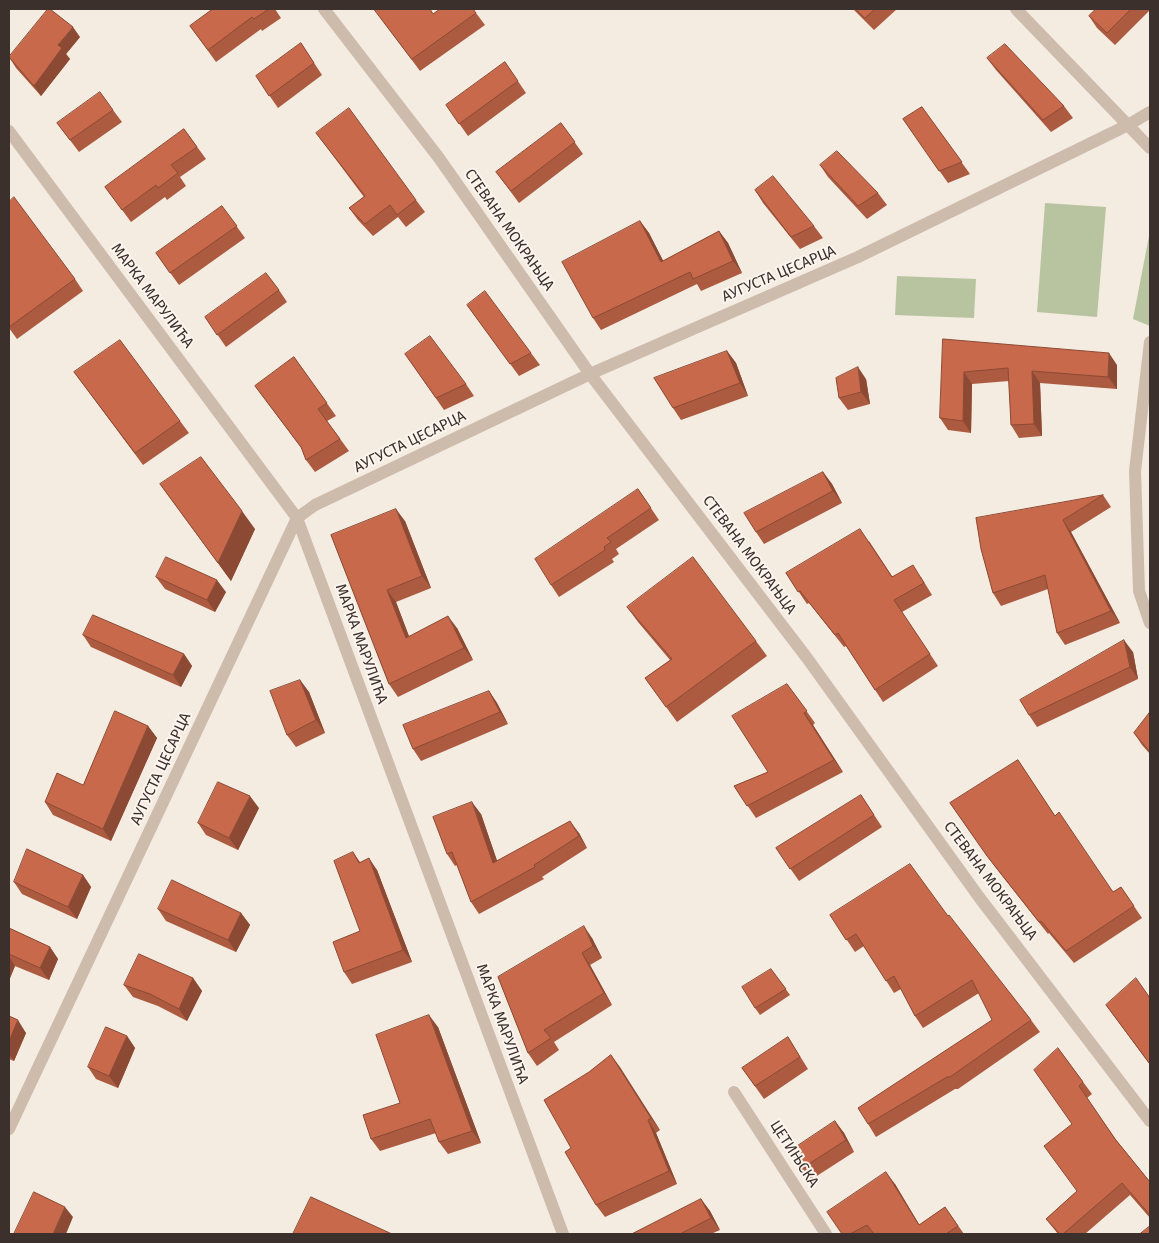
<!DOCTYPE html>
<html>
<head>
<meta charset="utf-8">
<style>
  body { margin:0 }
  #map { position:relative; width:1159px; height:1243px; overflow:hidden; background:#f4ebe1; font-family:"Fira Sans",sans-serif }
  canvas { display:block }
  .frame { position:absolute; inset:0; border:10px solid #3b302b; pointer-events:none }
</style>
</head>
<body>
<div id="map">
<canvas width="1159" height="1243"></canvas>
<div class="frame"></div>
</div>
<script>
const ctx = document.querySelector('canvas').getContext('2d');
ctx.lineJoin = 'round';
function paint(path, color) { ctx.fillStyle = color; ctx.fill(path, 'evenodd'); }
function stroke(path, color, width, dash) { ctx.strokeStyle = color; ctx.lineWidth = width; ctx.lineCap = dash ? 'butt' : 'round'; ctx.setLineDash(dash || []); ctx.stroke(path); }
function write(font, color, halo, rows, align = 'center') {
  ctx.font = font + ' "Fira Sans",sans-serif'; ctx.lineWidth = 4; ctx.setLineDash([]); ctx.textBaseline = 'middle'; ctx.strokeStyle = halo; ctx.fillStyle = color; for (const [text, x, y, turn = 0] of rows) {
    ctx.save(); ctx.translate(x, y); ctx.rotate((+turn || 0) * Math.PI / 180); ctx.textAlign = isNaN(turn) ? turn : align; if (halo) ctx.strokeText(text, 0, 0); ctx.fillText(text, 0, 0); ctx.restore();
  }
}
paint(new Path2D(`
  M1045 203 1106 207 1097 317 1037 312Z
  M1150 231V326L1133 319Z
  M897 276 976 279 974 318 895 315Z`), '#b8c4a0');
stroke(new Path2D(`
  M324 9 439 158 590 374 807 658 979 897 1150 1121
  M1016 9 1150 148
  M9 131 297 518 563 1234
  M1150 342 1135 471 1139 591 1150 623
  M734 1092 826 1234
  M9 1129 297 518 315 505 590 374 858 257 1128 125 1150 112`), '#cdbbac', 12);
paint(new Path2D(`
  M213 9H275L281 18 262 31 261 29 216 62 190 26Z
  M374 9 434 14 473 9 485 25 420 71Z
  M853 9H897L874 30Z
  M1096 9H1150V10L1115 45 1097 28 1089 16Z
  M80 37 66 54 70 59 41 96 16 68 9 57Z
  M301 43 322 75 278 108 256 76Z
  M987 58 1064 106 1073 118 1051 132 996 70Z
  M505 62 526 93 468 136 446 105Z
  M922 107 970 174 948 183 903 119Z
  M113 110 122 122 79 152 57 123Z
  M561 123 583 154 519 203 496 172Z
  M184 129 206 159 180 177 186 186 167 200 165 197 131 222 105 187Z
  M316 133 416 200 425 212 406 227 398 217 373 236 358 220 349 208 364 197Z
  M820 165 878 193 887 205 867 219 828 177Z
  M755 190 814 226 823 238 800 249 763 203Z
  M9 202 75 279 83 291 17 339 9 328Z
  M222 206 245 238 179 285 156 253Z
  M640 221 649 233 663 261 719 231 728 243 742 273 701 291 697 284 601 330 593 318Z
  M279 290 287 302 226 347 205 317Z
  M467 305 531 353 540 365 519 376Z
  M943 339 1117 365V389L1040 383 1042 436 1019 438 1011 425 1009 381 972 384 971 433 948 430 940 418Z
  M727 351 736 363 748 396 681 420 673 408Z
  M405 354 466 384 474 396 444 410Z
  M294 357 336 416 327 421 349 451 315 472 306 460 302 449 255 386Z
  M74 372 180 421 189 433 143 465Z
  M866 379 870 404 848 410 839 398Z
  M823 472 832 484 842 503 764 544 756 532Z
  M160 484 255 529 231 581 173 502Z
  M638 489 659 520 616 549 619 554 612 559 614 562 559 597 551 585Z
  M1103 495 1111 507 1071 532 1120 623 1065 645 1057 633 1048 589 1001 606 993 593 981 549Z
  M405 521 431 588 396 602 409 636 457 628 473 660 398 697 389 684 331 535Z
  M869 541 892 576 921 577 932 595 902 612 938 666 883 702 846 646 844 647 809 603 807 604 786 573Z
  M156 577 226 592 215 612 165 589Z
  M627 607 756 641 767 656 677 722 645 678 670 660 638 622Z
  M83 635 184 654 192 666 181 687 91 647Z
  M1133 652 1138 679 1037 727 1029 715Z
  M300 680 309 692 325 733 296 747 287 735Z
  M787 684 815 723 813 725 843 772 756 818 734 786 768 772Z
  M489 691 497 703 508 724 421 761 413 749Z
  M1150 712V754L1142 745 1134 733Z
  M148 726 157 738 111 841 53 815 45 802 83 785Z
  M1018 760 1055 816 1113 892 1121 887 1142 918 1074 963 1049 933 1048 934 996 868 950 803Z
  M861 795 882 827 799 881 776 848Z
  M259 808 238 850 206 835 198 823Z
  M481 814 497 861 579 833 587 848 542 877 544 879 479 914 471 902 457 865 455 866 447 854Z
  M353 852 360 862 377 870 412 962 352 984 344 972 360 931Z
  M83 875 91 887 77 919 22 894 14 882Z
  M158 909 241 913 250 925 236 952 166 921Z
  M830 915 948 916 1031 1020 1040 1032 958 1089H955L876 1137 868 1124 992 1020 979 993 923 1028 915 1016 901 989 894 993 864 946 855 952Z
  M9 928 50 947 58 959 49 980 15 966 10 978 9 977Z
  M592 938 602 958 590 965 612 1005 554 1042 559 1050 537 1066 528 1053 498 977Z
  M771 969 790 995 760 1015 755 1008Z
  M193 978 202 991 187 1021 158 1006 133 997 124 985Z
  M1150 998V1065L1106 1005Z
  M9 1016 26 1033 14 1061 9 1059Z
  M438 1027 481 1143 448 1154 439 1142 436 1133 380 1151 371 1139 400 1103Z
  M127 1036 135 1048 118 1088 96 1079 88 1067Z
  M788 1037 808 1069 764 1099 742 1068Z
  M1058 1048 1092 1094 1087 1098 1117 1141 1150 1182V1218L1130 1195 1085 1234H1058L1046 1219 1077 1191 1072 1124Z
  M611 1055 660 1130 656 1133 677 1184 605 1217 596 1205 571 1148 589 1072Z
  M835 1121 844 1133 854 1152 809 1181 801 1169Z
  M895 1184 919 1225 945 1207 964 1234H842Z
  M701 1199 710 1211 720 1230 711 1234H632Z`), '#ac5a40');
paint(new Path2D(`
  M73 27 80 37 66 54 70 59 41 96 34 86 58 45Z
  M640 221 649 233 670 274 661 262Z
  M719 231 728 243 742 273 733 261Z
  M727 351 736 363 748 396 740 383Z
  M1109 353 1117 365V389L1108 377Z
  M858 367 866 379 870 404 861 392Z
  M1032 371 1040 383 1042 436 1034 424Z
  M964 372 972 384 971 433 963 421Z
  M823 472 832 484 842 503 833 491Z
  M396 509 405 521 431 588 422 576Z
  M242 511 255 529 231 581 218 563Z
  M1063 520 1071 532 1120 623 1111 611Z
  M217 580 226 592 215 612 207 600Z
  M387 590 396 602 414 650 406 638Z
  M448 616 457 628 473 660 464 648Z
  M1124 640 1133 652 1138 679 1130 667Z
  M184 654 192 666 181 687 173 675Z
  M300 680 309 692 325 733 316 720Z
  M489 691 497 703 508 724 500 712Z
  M804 713 813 725 843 772 834 760Z
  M148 726 157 738 111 841 103 829Z
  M250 796 259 808 238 850 229 838Z
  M472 802 481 814 502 875 493 863Z
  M570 821 579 833 587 848 579 836Z
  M369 858 377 870 412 962 403 950Z
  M83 875 91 887 77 919 68 907Z
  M241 913 250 925 236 952 228 940Z
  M584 926 592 938 602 958 593 946Z
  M50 947 58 959 49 980 40 968Z
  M582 953 590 965 612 1005 604 993Z
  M9 956 15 966 10 978 9 976Z
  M193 978 202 991 187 1021 179 1009Z
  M429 1015 438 1027 481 1143 472 1131Z
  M18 1020 26 1033 14 1061 9 1054V1041Z
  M127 1036 135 1048 118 1088 109 1076Z
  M611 1055 620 1067 660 1130 651 1118Z
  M648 1120 656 1133 677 1184 669 1171Z
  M835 1121 844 1133 854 1152 846 1140Z
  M886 1172 895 1184 925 1234 919 1225Z
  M701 1199 710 1211 720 1230 711 1218Z
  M65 1207 73 1217 66 1234H53Z`), '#8c4a34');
const building = new Path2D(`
  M48 9H50L73 27 58 45 62 48 34 86 9 57Z
  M213 9H269L254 19 252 17 208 50 190 26Z
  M374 9H430L433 14 440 9H473L476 13 412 59Z
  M856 9H875L865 18Z
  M1096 9H1131L1107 33 1089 16Z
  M301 43 314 63 269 96 256 76Z
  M1005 44 1064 106 1043 120 987 58Z
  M505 62 518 81 459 124 446 105Z
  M100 92 113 110 70 140 57 123Z
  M922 107 962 162 939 171 903 119Z
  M349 108 416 200 397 215 390 205 365 224 349 208 365 196 316 133Z
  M561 123 575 142 511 191 496 172Z
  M184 129 197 147 171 165 178 173 158 188 156 185 122 210 105 187Z
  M837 151 878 193 858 206 820 165Z
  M773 176 814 226 791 237 755 190Z
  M14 197 75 279 9 327V284L10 283 9 281V202Z
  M222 206 237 226 170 273 156 253Z
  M640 221 661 262 719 231 733 261 693 279 690 272 593 318 562 262Z
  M266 273 279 290 217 335 205 317Z
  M485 291 531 353 510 364 467 305Z
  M430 336 466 384 436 398 405 354Z
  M943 339 1109 353 1108 377 1032 371 1034 424 1011 425 1008 368 964 372 963 421 940 418Z
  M120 340 180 421 135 453 74 372Z
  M727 351 740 383 673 408 654 378Z
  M294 357 327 403 318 409 340 439 306 460 301 447 255 386Z
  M858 367 861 392 839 398 836 378Z
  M201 457 242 511 218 563 160 484Z
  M823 472 833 491 756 532 744 513Z
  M638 489 651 508 607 538 611 542 604 547 605 550 551 585 535 559Z
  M1103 495 1063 520 1111 611 1057 633 1045 575 993 593 981 549 976 518Z
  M396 509 422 576 387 590 406 638 448 616 464 648 389 684 331 535Z
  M860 529 892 577 913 565 924 583 894 600 930 654 875 690 838 633 835 635 800 591 798 592 786 573Z
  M166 557 217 580 207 600 156 577Z
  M693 557 756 641 666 707 645 678 672 659 627 607Z
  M93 615 184 654 173 675 83 635Z
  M1124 640 1130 667 1029 715 1020 700Z
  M300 680 316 720 287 735 270 691Z
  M787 684 807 711 804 713 834 760 747 806 734 786 768 772 732 716Z
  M489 691 500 712 413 749 403 725Z
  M115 711 148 726 103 829 45 802 57 773 83 785Z
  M1150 712V752L1134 733Z
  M1018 760 1055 816 1059 812 1113 892 1121 887 1134 906 1066 951 1041 921 1039 922 987 856 950 803Z
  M218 782 250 796 229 838 198 823Z
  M861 795 874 815 790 869 776 848Z
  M472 802 493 863 570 821 579 836 534 865 535 867 471 902 452 852 447 854 433 817Z
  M27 849 83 875 68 907 14 882Z
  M353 852 359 863 369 858 403 950 344 972 333 942 360 931 334 861Z
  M910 864 948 916 949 915 1031 1020 950 1077H947L868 1124 858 1108 992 1020 972 980 915 1016 894 976 886 981 856 934 846 940 830 915Z
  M172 880 241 913 228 940 158 909Z
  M584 926 593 946 582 953 604 993 544 1030 551 1038 528 1053 498 977Z
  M9 928 50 947 40 968 9 954Z
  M139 954 193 978 179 1009 150 994 124 985Z
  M771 969 786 989 755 1008 742 987Z
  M1136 978 1150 998V1064L1106 1005Z
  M429 1015 472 1131 439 1142 430 1119 371 1139 363 1115 400 1103 376 1035Z
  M9 1016 18 1020 9 1041Z
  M106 1027 127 1036 109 1076 88 1067Z
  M788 1037 800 1057 755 1086 742 1068Z
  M1058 1048 1083 1082 1079 1086 1115 1139 1150 1182V1215L1122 1183 1063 1234H1060L1046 1219 1077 1191 1044 1146 1072 1124 1034 1070Z
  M611 1055 651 1118 648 1120 669 1171 596 1205 565 1152 571 1148 544 1100 589 1072Z
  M835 1121 846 1140 801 1169 790 1151Z
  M886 1172 919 1225 945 1207 958 1226 946 1234H874L867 1225 850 1234H842L827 1212Z
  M34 1192 65 1207 53 1234H14Z
  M311 1197 392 1234H293Z
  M701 1199 711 1218 680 1234H632Z
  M1150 1226V1234H1140Z`);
paint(building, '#c8694b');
stroke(building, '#8c4a34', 1);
write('15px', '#3b302b', '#fbf5ee', [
  ["СТЕВАНА МОКРАЊЦА",509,230,55],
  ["АУГУСТА ЦЕСАРЦА",779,274,-23],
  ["МАРКА МАРУЛИЋА",152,296,53],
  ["АУГУСТА ЦЕСАРЦА",410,442,-26],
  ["СТЕВАНА МОКРАЊЦА",749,555,53],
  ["МАРКА МАРУЛИЋА",361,644,70],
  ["АУГУСТА ЦЕСАРЦА",161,769,-65],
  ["СТЕВАНА МОКРАЊЦА",990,881,53],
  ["МАРКА МАРУЛИЋА",502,1024,70],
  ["ЦЕТИЊСКА",794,1154,57]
]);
</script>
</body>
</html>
